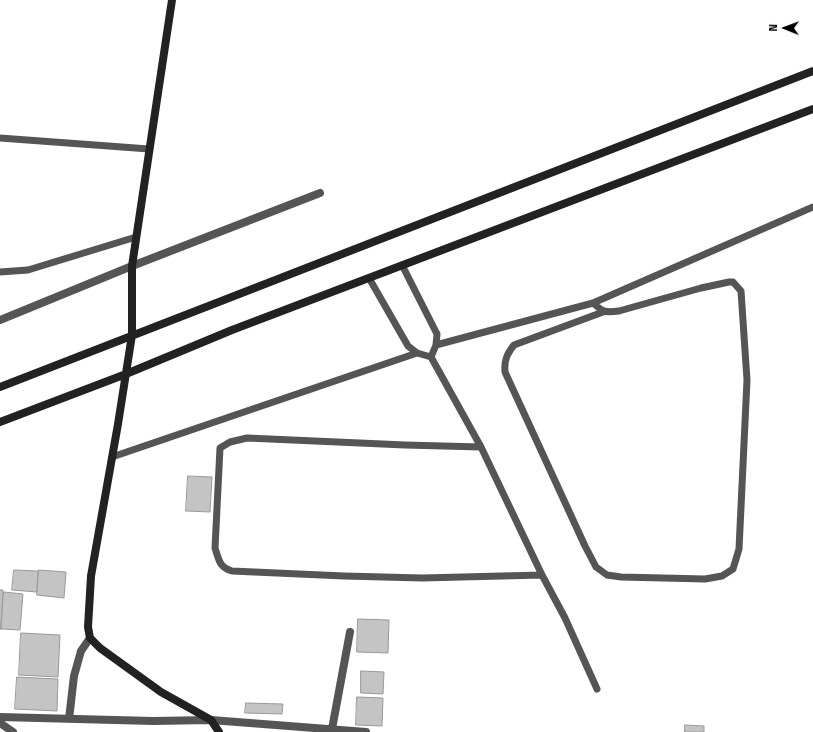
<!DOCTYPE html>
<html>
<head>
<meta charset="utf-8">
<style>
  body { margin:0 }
  #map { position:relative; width:813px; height:732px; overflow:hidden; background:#fff; font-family:"Titillium Web",sans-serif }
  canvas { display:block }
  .north { position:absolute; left:765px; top:8px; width:40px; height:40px; -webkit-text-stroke:3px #fff; paint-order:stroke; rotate:271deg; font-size:11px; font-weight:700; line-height:16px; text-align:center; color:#000 }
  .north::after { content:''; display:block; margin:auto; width:14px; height:18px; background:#000; clip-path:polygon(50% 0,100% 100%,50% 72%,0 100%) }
</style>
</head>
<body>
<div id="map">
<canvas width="813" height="732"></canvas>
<div class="north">N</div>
</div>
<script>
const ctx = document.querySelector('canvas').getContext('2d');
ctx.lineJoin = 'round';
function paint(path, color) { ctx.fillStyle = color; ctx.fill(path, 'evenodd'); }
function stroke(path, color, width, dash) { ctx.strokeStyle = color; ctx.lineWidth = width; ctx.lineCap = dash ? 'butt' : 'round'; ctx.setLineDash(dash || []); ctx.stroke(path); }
const building = new Path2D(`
  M188 476 212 477 210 512 186 511Z
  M14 570 38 571 37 592 12 590Z
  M39 570 66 572 64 598 37 595Z
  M0 590H3L1 629H0Z
  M4 592 23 594 20 630 1 629Z
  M358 619 389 620 388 653 357 652Z
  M21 633 60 635 58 677 19 675Z
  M361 671 384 672 383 694 361 693Z
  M17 677 58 679 57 711 15 709Z
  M357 697 383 698 382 726 356 725Z
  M246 703 283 704 282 714 245 713Z
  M685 725 704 726V732H685Z`);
paint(building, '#c4c4c4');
stroke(building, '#999', 1);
stroke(new Path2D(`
  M0 138 149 149
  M0 272 28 270 136 237
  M369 278 408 346 417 353 431 357 436 345 437 334 402 265
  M593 303C603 312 605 313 619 311L701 288 729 282H733L741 291 747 380 739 549 733 569 722 576 705 579 621 577 607 575 596 567 585 546 505 372C504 360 507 354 514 345L603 312
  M436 345 593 303 813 207
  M431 357 481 447 542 575 565 618 597 689
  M481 447 405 445 247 438 230 442 220 448 215 548C219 560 219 567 232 571L344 576 422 578 542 575
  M112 457 417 353`), '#555', 7);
stroke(new Path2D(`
  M0 320 132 266 320 193
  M0 717 153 721 211 720 366 732
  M69 719 74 676 81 651 90 638
  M0 723 13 732
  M332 729 350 632`), '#555', 8);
stroke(new Path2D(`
  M172 0 132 266V335L118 424 91 576 88 627 90 638 100 648 161 692 211 720 219 732
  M0 387 813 71
  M0 422 126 374 232 330 813 109`), '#222', 8);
</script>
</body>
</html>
